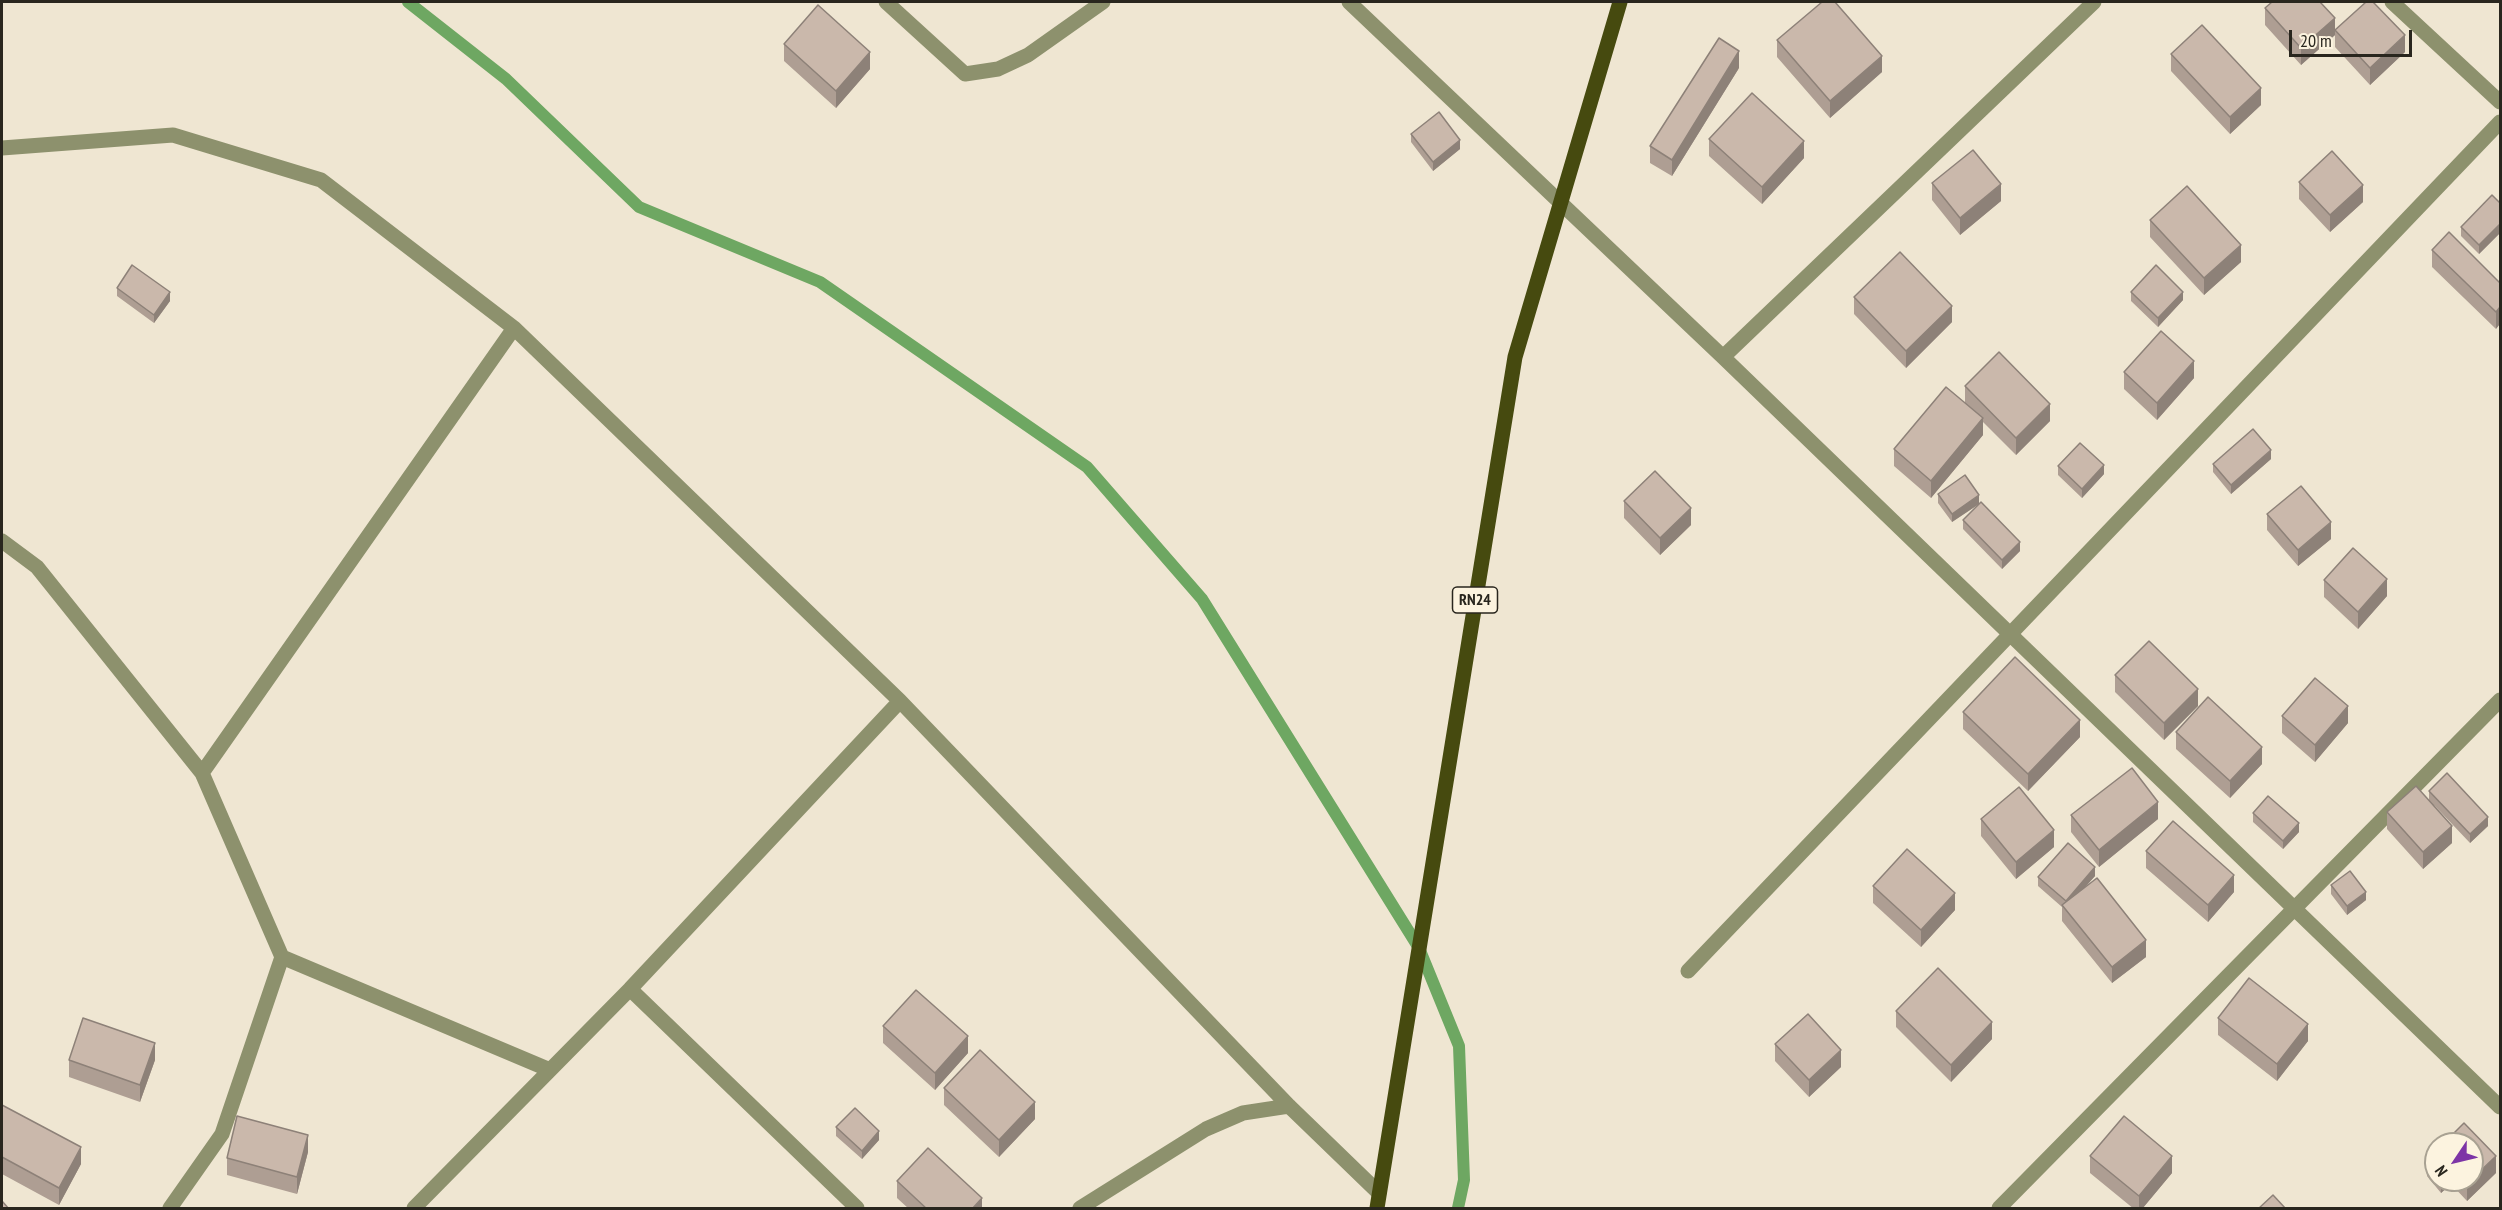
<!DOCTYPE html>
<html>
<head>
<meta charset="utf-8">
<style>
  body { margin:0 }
  #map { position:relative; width:2502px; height:1210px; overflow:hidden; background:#efe6d2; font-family:"PT Sans Narrow",sans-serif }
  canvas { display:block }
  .frame { position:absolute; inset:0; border:3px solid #29261e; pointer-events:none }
  .north { position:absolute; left:2424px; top:1132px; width:60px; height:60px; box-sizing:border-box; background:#fcf3df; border:2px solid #a8a192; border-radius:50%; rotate:235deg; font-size:16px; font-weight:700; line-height:24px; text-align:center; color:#29261e }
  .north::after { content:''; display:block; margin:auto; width:21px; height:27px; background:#7d34a6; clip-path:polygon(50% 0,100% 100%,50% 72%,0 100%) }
  .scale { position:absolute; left:2289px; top:30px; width:123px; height:27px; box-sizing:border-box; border:3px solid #29261e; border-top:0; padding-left:8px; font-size:18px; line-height:21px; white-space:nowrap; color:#29261e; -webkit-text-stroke:4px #fcf3df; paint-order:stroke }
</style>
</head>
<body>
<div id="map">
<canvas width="2502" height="1210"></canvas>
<div class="frame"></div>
<div class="north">N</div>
<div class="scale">20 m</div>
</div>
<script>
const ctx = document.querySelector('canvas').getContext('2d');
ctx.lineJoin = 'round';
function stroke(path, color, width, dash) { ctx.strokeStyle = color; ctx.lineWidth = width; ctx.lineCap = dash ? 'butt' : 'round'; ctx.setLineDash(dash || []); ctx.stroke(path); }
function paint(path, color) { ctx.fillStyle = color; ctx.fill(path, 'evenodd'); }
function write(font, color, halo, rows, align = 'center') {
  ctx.font = font + ' "PT Sans Narrow",sans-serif'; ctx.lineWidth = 4.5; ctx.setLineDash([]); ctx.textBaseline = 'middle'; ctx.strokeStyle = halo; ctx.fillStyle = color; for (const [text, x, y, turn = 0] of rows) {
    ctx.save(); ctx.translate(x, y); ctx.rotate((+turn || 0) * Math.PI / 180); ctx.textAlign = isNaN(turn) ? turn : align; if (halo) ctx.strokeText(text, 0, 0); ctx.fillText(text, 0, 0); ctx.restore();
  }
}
stroke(new Path2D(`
  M408 2 506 79 639 207 820 282 1087 467 1202 599 1419 948 1459 1046 1464 1180 1458 1208`), '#6ea762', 12);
stroke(new Path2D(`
  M886 2 965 74 998 69 1028 55 1103 2
  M1349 2 1723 357 2500 1107
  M2392 2 2500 102
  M2 148 173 135 321 180 514 328 900 701 1289 1106 1379 1193
  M1723 357 2094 2
  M2 541 37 567 202 773 282 957 222 1134 170 1208
  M202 773 514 328
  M282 957 550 1070
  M1688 971 2500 122
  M630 989 857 1208
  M414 1208 630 989 900 701
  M1080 1208 1206 1129 1243 1113 1289 1106
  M1999 1208 2500 700`), '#8d916d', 15);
stroke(new Path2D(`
  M1377 1208 1515 357 1620 2`), '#464a0f', 15);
paint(new Path2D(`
  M2265 8 2335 35 2301 65 2265 25Z
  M2335 30 2405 52 2370 85 2335 47Z
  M1777 40 1882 72 1830 118 1777 57Z
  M784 44 870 69 836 108 784 61Z
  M2171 54 2261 105 2230 134 2171 71Z
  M1739 68 1672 176 1650 163V146Z
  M1411 134 1460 149 1433 171 1411 142Z
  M1709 139 1804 158 1762 204 1709 156Z
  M2299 182 2363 202 2330 232 2299 199Z
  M1932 183 2001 201 1960 235 1932 200Z
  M2500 203V233L2479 254 2461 236V227Z
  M2150 220 2241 262 2204 295 2150 237Z
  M2432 250 2500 283 2496 329 2432 267Z
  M117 288 170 301 154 323 117 296Z
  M2131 292 2183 300 2158 327 2131 301Z
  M1854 297 1952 322 1906 368 1854 314Z
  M2124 372 2194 378 2157 420 2124 389Z
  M1965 386 2050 421 2016 455 1983 422V435L1931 498 1894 466V449L1965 403Z
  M2271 459 2231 494 2213 472V464Z
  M2058 466 2104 474 2082 498 2058 475Z
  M1938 494 1979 504 1952 522 1938 503Z
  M1624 501 1691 525 1660 555 1624 518Z
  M2267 514 2331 539 2298 566 2267 530Z
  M1963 520 2020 551 2002 569 1963 529Z
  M2324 580 2387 596 2358 629 2324 597Z
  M2115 675 2198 706 2164 740 2115 692Z
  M1963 712 2080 737 2028 791 1963 729Z
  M2282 716 2348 723 2315 762 2282 733Z
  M2176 732 2262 764 2230 798 2176 749Z
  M2429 791 2488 826 2470 843 2434 805 2452 843 2423 869 2387 829V812L2429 800Z
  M2253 813 2299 832 2283 849 2253 822Z
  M2071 815 2158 819 2099 867 2071 832Z
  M1981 819 2054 847 2016 879 1981 836Z
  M2146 851 2234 892 2208 922 2146 868Z
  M2095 876 2085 887 2146 957 2112 983 2062 921V907L2038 886V877Z
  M2331 885 2366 900 2347 915 2331 894Z
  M1873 886 1955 910 1921 947 1873 903Z
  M1896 1011 1992 1039 1951 1082 1896 1027Z
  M2218 1018 2308 1041 2277 1081 2218 1035Z
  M883 1026 968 1053 935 1090 883 1043Z
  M1775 1044 1841 1067 1809 1097 1775 1061Z
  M69 1060H155L140 1102 69 1077Z
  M944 1088 1035 1119 999 1157 944 1105Z
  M2 1107 81 1164 59 1205 2 1174Z
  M836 1127 879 1140 862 1159 836 1136Z
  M2436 1150V1180H2472L2496 1173 2467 1201 2451 1184 2441 1193 2427 1176V1159Z
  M308 1152 297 1194 227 1175V1158Z
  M2090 1156 2172 1173 2142 1209H2134L2090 1173Z
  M897 1181 982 1209H909L897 1198Z`), '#ae9e93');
paint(new Path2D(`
  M2335 18V35L2301 65V48Z
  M2405 35V52L2370 85V68Z
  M1739 51V68L1672 176V160Z
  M870 52V69L836 108V91Z
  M1882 56V72L1830 118V101Z
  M2261 88V105L2230 134V117Z
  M1460 140V149L1433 171V162Z
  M1804 141V158L1762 204V187Z
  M2001 184V201L1960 235V218Z
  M2363 185V202L2330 232V215Z
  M2500 224V233L2479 254V245Z
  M2241 245V262L2204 295V278Z
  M170 292V301L154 323V315Z
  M2183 292V300L2158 327V318Z
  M1952 306V322L1906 368V351Z
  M2500 307V324L2496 329V312Z
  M2194 361V378L2157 420V403Z
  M2050 404V421L2016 455V438Z
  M1983 418V435L1931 498V481Z
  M2271 450V459L2231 494V485Z
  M2104 465V474L2082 498V489Z
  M1979 495V504L1952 522V514Z
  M1691 508V525L1660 555V538Z
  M2331 522V539L2298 566V550Z
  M2020 542V551L2002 569V560Z
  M2387 579V596L2358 629V612Z
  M2198 689V706L2164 740V723Z
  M2348 706V723L2315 762V745Z
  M2080 720V737L2028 791V774Z
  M2262 747V764L2230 798V781Z
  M2158 802V819L2099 867V850Z
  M2488 817V826L2470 843V834Z
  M2299 823V832L2283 849V841Z
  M2452 826V843L2423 869V852Z
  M2054 830V847L2016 879V862Z
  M2095 867V876L2066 909V901Z
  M2234 875V892L2208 922V905Z
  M2366 892V900L2347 915V906Z
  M1955 893V910L1921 947V930Z
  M2146 940V957L2112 983V967Z
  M1992 1022V1039L1951 1082V1065Z
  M2308 1024V1041L2277 1081V1064Z
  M968 1036V1053L935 1090V1073Z
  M155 1043V1060L140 1102V1085Z
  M1841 1050V1067L1809 1097V1080Z
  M1035 1102V1119L999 1157V1140Z
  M879 1131V1140L862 1159V1151Z
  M308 1135V1152L297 1194V1177Z
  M81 1147V1164L59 1205V1188Z
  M2172 1156V1173L2142 1209H2139V1196Z
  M2496 1156V1173L2467 1201V1184Z
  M2441 1180H2451V1184L2441 1193Z
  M982 1198V1209H972Z`), '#8d8178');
const building = new Path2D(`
  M1822 2H1835L1882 56 1830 101 1777 40Z
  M2272 2H2320L2335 18 2301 48 2265 8Z
  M2366 2H2373L2405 35 2370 68 2335 30Z
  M818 5 870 52 836 91 784 44Z
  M2202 25 2261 88 2230 117 2171 54Z
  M1719 38 1739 51 1672 160 1650 146Z
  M1752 93 1804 141 1762 187 1709 139Z
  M1439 112 1460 140 1433 162 1411 134Z
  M1973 150 2001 184 1960 218 1932 183Z
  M2332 151 2363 185 2330 215 2299 182Z
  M2187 186 2241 245 2204 278 2150 220Z
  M2492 195 2500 203V224L2479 245 2461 227Z
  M2449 232 2500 283V307L2496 312 2432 250Z
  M1900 252 1952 306 1906 351 1854 297Z
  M132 265 170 292 154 315 117 288Z
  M2156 265 2183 292 2158 318 2131 292Z
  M2161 331 2194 361 2157 403 2124 372Z
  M1999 352 2050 404 2016 438 1965 386Z
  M1946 387 1983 418 1931 481 1894 449Z
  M2253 429 2271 450 2231 485 2213 464Z
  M2080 443 2104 465 2082 489 2058 466Z
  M1655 471 1691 508 1660 538 1624 501Z
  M1965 475 1979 495 1952 514 1938 494Z
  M2301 486 2331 522 2298 550 2267 514Z
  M1981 502 2020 542 2002 560 1963 520Z
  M2353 548 2387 579 2358 612 2324 580Z
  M2149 641 2198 689 2164 723 2115 675Z
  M2015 657 2080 720 2028 774 1963 712Z
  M2315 678 2348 706 2315 745 2282 716Z
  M2208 697 2262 747 2230 781 2176 732Z
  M2132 768 2158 802 2099 850 2071 815Z
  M2447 773 2488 817 2470 834 2429 791Z
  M2416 786 2452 826 2423 852 2387 812Z
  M2019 787 2054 830 2016 862 1981 819Z
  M2268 796 2299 823 2283 841 2253 813Z
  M2173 821 2234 875 2208 905 2146 851Z
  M2068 843 2095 867 2066 901 2038 877Z
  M1907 849 1955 893 1921 930 1873 886Z
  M2350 871 2366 892 2347 906 2331 885Z
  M2097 878 2146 940 2112 967 2062 905Z
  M1938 968 1992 1022 1951 1065 1896 1011Z
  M2249 978 2308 1024 2277 1064 2218 1018Z
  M916 990 968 1036 935 1073 883 1026Z
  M1808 1014 1841 1050 1809 1080 1775 1044Z
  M83 1018 155 1043 140 1085 69 1060Z
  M980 1050 1035 1102 999 1140 944 1088Z
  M2 1105 81 1147 59 1188 2 1157Z
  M855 1108 879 1131 862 1151 836 1127Z
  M237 1116 308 1135 297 1177 227 1158Z
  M2124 1116 2172 1156 2139 1196 2090 1156Z
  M2464 1123 2496 1156 2472 1179V1144H2443Z
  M928 1148 982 1198 972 1209H927L897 1181Z
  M2436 1150V1170L2427 1159Z
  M2463 1180H2471L2467 1184Z
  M2273 1195 2286 1209H2258Z
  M2 1201 9 1209H2Z`);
paint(building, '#cab8ab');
stroke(building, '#8d8178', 1.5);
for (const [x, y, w] of [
  [1475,600,45]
]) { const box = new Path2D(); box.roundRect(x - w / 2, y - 13, w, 26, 4.5); ctx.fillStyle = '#fcf3df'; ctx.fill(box); stroke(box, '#29261e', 1.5); }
write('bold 16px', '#29261e', null, [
  ["RN24",1475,600]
]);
</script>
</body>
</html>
